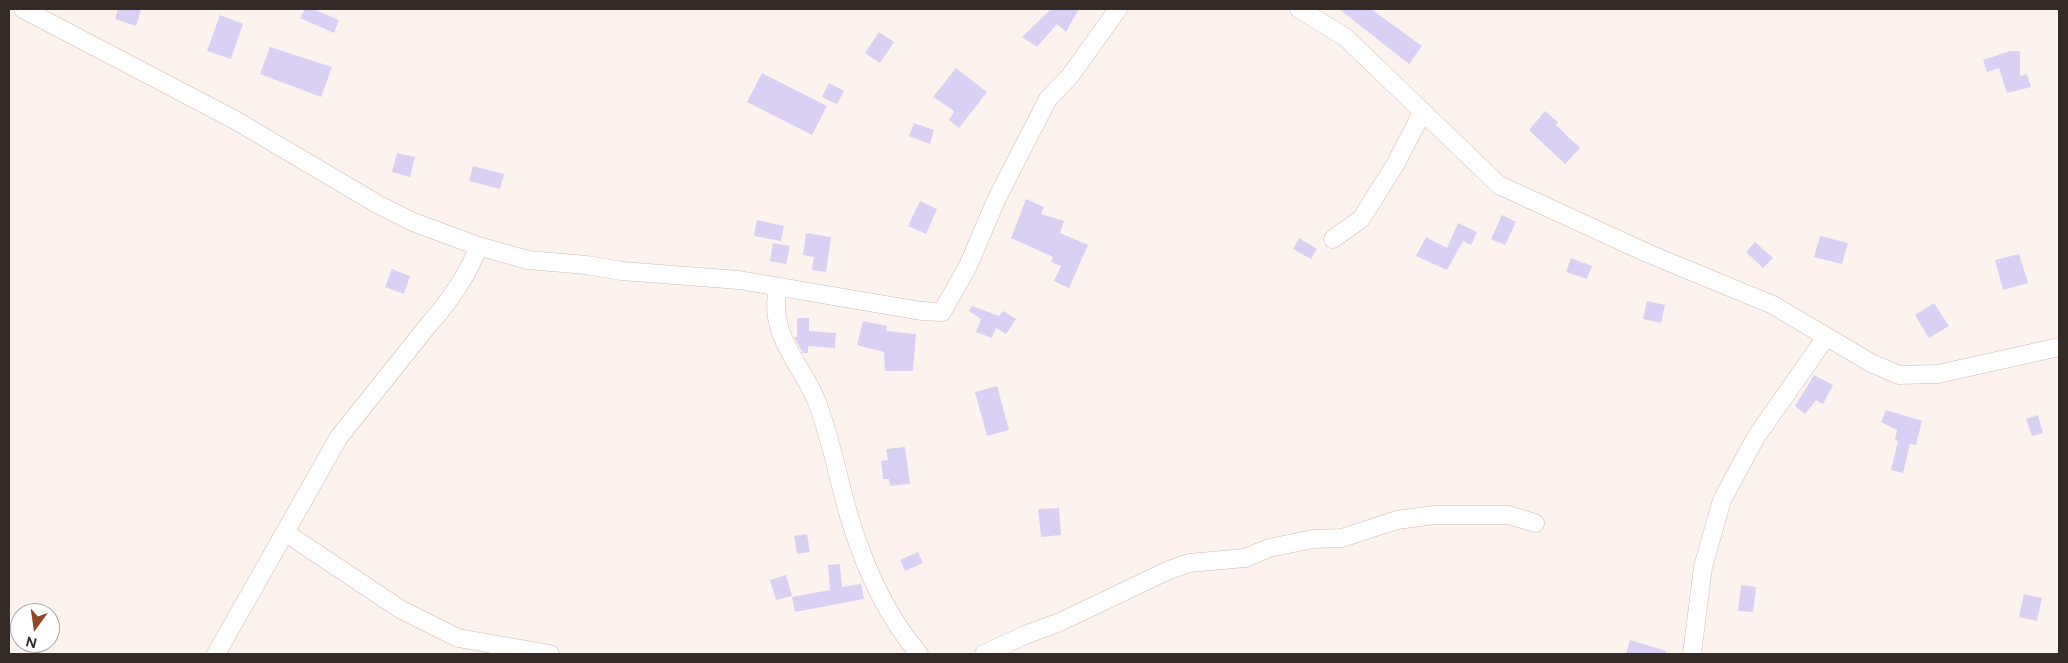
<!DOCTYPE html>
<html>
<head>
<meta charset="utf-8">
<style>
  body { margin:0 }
  #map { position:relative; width:2068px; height:663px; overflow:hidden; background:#fcf3ef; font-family:Figtree,sans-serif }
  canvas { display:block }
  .frame { position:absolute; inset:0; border:10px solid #342b27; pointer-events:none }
  .north { position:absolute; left:10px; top:603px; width:50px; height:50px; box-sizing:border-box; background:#fff; border:1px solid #aeaaa9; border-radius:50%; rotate:194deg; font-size:14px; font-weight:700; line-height:20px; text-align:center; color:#342b27 }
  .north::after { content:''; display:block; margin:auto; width:18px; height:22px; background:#8f4725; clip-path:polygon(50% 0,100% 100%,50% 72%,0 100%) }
</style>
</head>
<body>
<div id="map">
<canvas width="2068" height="663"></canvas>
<div class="frame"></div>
<div class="north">N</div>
</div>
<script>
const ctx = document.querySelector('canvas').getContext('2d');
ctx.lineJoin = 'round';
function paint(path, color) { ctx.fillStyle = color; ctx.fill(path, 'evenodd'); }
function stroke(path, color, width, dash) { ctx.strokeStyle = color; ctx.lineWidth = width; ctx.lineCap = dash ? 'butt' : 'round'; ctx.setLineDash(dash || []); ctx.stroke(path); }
paint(new Path2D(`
  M118 9H141L136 26 115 19Z
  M305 9H313L339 20 334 33 300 18Z
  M1051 9H1079L1066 32 1057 24 1037 47 1022 37Z
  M1339 9H1371L1422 46 1409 64Z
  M220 15 243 24 231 59 207 51Z
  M879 32 894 42 880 63 865 53Z
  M270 47 332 67 321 97 260 74Z
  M2010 51H2020V76L2027 74 2031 87 2007 93 1999 68 1987 72 1983 60Z
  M956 68 987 92 959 128 949 120 954 111 933 97Z
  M762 73 827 106 812 135 747 102Z
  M829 83 844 91 837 104 822 97Z
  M1545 111 1558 122 1556 125 1580 148 1565 164 1529 130Z
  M914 123 934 130 930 144 909 136Z
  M397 153 415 157 410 177 392 172Z
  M473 166 504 174 500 189 469 181Z
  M1026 199 1044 207 1041 214 1064 221 1060 233 1088 245 1069 288 1054 281 1061 266 1051 262 1053 257 1011 238Z
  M920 201 937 209 926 234 908 226Z
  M1502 215 1516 222 1505 245 1491 239Z
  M757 220 784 226 781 241 754 236Z
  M1458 223 1477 232 1471 245 1463 241 1447 270 1416 256 1426 237 1447 248Z
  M806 233 831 237 826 272 812 270 814 257 803 255Z
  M1820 236 1848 243 1842 264 1814 257Z
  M1299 238 1317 249 1311 259 1293 249Z
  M1755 242 1773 258 1763 268 1746 252Z
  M773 243 790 246 786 264 770 261Z
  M2019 254 2028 283 2003 290 1995 260Z
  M1571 258 1592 266 1587 279 1566 272Z
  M392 269 410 276 404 294 385 287Z
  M1647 301 1665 305 1661 323 1643 319Z
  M1934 303 1949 326 1929 338 1915 315Z
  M972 306 999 316 1003 311 1016 319 1006 334 996 328 992 338 976 332 981 319 969 311Z
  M797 318H809V331L836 333 835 348 808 346V353H803L794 337H797Z
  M863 321 887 326 886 331 916 334 913 371H885L884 352 857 345Z
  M1814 375 1833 385 1823 404 1816 400 1805 414 1795 406Z
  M997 386 1009 430 987 436 975 392Z
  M1886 410 1922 421 1916 445 1910 444 1903 473 1891 470 1898 441 1895 440 1897 430 1881 422Z
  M2038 415 2043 433 2032 436 2026 419Z
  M905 447 910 484 890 486 889 479H883L881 461 888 460 886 449Z
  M1059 508 1061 535 1041 537 1038 509Z
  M807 534 810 552 797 554 794 536Z
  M918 552 923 563 905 571 900 560Z
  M840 564 842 587 861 584 864 599 795 612 792 597 830 590 828 565Z
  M786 575 792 596 776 600 770 580Z
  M1741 585 1756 587 1753 612 1738 611Z
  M2024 594 2042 598 2037 621 2019 617Z
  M1630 640 1666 651 1665 654H1626Z`), '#dad0f4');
const minor = new Path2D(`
  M23 9 235 120 379 205 413 222 478 246C472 269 446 306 430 323L339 437 216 654
  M1299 9 1345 37 1499 185 1647 253 1773 305 1871 363 1899 375 1938 374 2059 347
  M1333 239 1361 219 1395 165 1422 113
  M478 246 528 260 586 265 622 271 739 280 921 311 942 312 968 266 997 198 1048 99 1070 76 1118 9
  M778 287C768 336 800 361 817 402 831 439 838 478 849 516 864 566 885 614 919 654
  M286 533 400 609 458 638 550 654
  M984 654 1025 635 1060 622 1169 570 1189 563 1245 558 1269 548 1313 539 1342 538 1397 520 1434 515H1509L1535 523
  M1692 654 1703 567 1722 500 1756 437 1826 337`);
stroke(minor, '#d0b9b0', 19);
stroke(minor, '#fff', 18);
</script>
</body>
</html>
